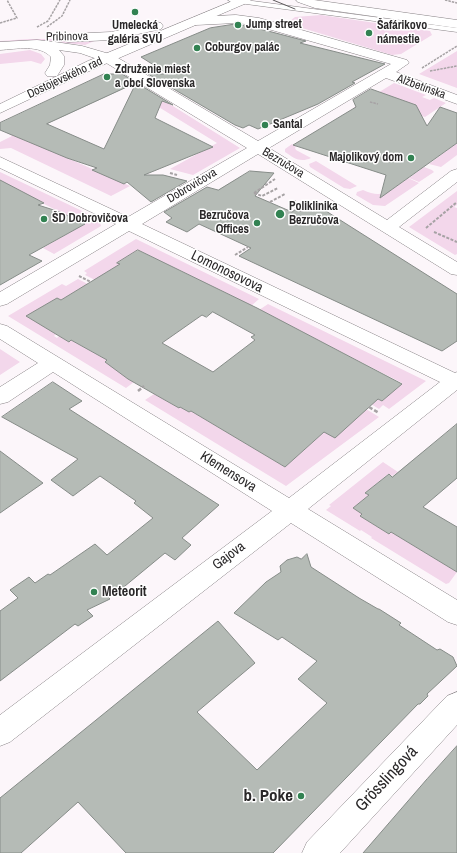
<!DOCTYPE html>
<html>
<head>
<meta charset="utf-8">
<style>
  body { margin:0 }
  canvas { display:block; background:#fcf6fa }
</style>
</head>
<body>
<canvas width="457" height="853"></canvas>
<script>
const ctx = document.querySelector('canvas').getContext('2d');
ctx.lineJoin = 'round';
function paint(path, color) { ctx.fillStyle = color; ctx.fill(path, 'evenodd'); }
function stroke(path, color, width, dash) { ctx.strokeStyle = color; ctx.lineWidth = width; ctx.lineCap = dash ? 'butt' : 'round'; ctx.setLineDash(dash || []); ctx.stroke(path); }
function write(font, color, halo, rows, align = 'center') {
  ctx.font = font + ' "Archivo Narrow",sans-serif'; ctx.lineWidth = 3; ctx.setLineDash([]); ctx.textBaseline = 'middle'; ctx.strokeStyle = halo; ctx.fillStyle = color; for (const [text, x, y, turn = 0] of rows) {
    ctx.save(); ctx.translate(x, y); ctx.rotate((+turn || 0) * Math.PI / 180); ctx.textAlign = isNaN(turn) ? turn : align; if (halo) ctx.strokeText(text, 0, 0); ctx.fillText(text, 0, 0); ctx.restore();
  }
}
paint(new Path2D(`
  M321 15 430 31 432 35 401 54 392 55 292 25 290 21 295 17Z
  M29 39H99L85 45 46 41 0 43V41Z
  M30 50 41 54 45 59 41 64 31 61 0 64V54Z
  M457 51V88L419 74Z
  M394 83 426 95 422 97 430 100 434 98 446 103 425 117 413 113 415 105 393 97 365 112 353 108Z
  M160 98 240 148 193 175 170 169 217 143 157 106Z
  M10 132 130 186 111 196 11 148 0 149V142L12 136 7 133Z
  M457 143V155L441 167 429 164Z
  M292 144 296 146 295 148 296 150 311 158C300 163 294 158 285 152V149Z
  M316 161 357 186 350 189 344 188 310 167 309 164Z
  M424 167 432 170 434 172 419 182 409 178Z
  M0 172 99 219 101 226 54 254 43 248 84 224 0 182Z
  M408 178 419 183 385 206 373 205 356 195 357 192 363 190C383 200 392 190 408 178Z
  M457 191V205L454 207 457 208V254L455 255 409 227Z
  M136 239 259 299 251 306 138 250 118 263 120 264 95 280 85 275 87 273 84 271Z
  M78 279 88 284 61 300 57 298 27 316 56 334 54 336 57 338 59 336 69 342 71 340 107 360 105 362 113 366 112 367 134 382 126 388 8 316 62 284 66 286Z
  M268 304 426 381 389 409 383 405 379 409 371 404 377 399 382 401 402 383 259 310Z
  M0 349 20 362 0 375Z
  M154 394 179 408 180 407 189 412 191 411 285 467 324 432 366 409 379 417 286 486 145 400Z
  M383 462 398 472 392 476 388 474 365 493 369 495 353 508 362 514 360 516 389 534 391 532 457 572 449 583 446 584 371 538 372 537 361 530 360 531 326 510 331 506 329 505Z`), '#f3d7eb');
const building = new Path2D(`
  M236 24 268 31 306 41 300 43 385 64 352 82 355 83 318 104 258 129 249 125 243 128 235 125 148 74H168L141 57 210 28Z
  M104 74H122L173 105 162 101 155 118 213 147 144 175H163L187 181 151 202 127 182 124 184 92 170 97 168 67 158 0 130V123ZM136 83 104 149 47 124Z
  M371 89 416 105 427 126 440 107 457 113V143L380 198 386 175 293 145 356 107 353 100Z
  M250 171 274 173 255 196 292 212 307 201 317 207 318 206 457 294V341L442 351 239 256 251 248 199 224 187 232 166 222 172 218 164 212 207 187 218 190Z
  M0 180 44 203 38 205 60 212 85 224 29 255 42 261 0 285Z
  M138 250 257 308 402 384 382 401 378 399 335 438 324 432 285 467 191 411 189 412 180 407 179 408 163 399 128 379 105 362 107 360 71 340 69 342 26 316 57 298 61 300 120 264 117 263ZM213 312 255 335 251 337 255 340 213 372 162 343 202 315 206 317Z
  M53 382 82 401 69 409 219 505 182 538 191 545 175 560 165 553 125 586 108 597 110 599 87 610 93 616 78 626 75 624 0 681V611L18 598 10 590 29 577 35 583 48 574 50 575 95 544 107 555 153 518 134 503 136 501 100 476 73 496 51 480 78 459 2 417Z
  M457 424V478L423 507 457 527V572L391 532 389 534 360 516 362 514 353 508 369 495 365 493 389 474 392 477Z
  M0 451 43 483 0 513Z
  M307 554 311 567 359 598 378 609H379L401 623 399 625 437 650 440 649 453 657 457 666 427 694 428 696 420 704H418L273 853H126L78 802 21 853H0V798L218 621 255 663 197 712 257 770 327 703 298 679 317 661 282 637 278 640 234 613 266 582 281 572 280 566 287 560 297 557 301 559Z
  M457 746V853H363L427 779Z`);
paint(building, '#b5bbb6');
stroke(building, '#868c88', 1);
const service = new Path2D(`
  M228 0H245L457 28V32L231 2Z`);
const minor = new Path2D(`
  M296 0H314L457 20V28L315 8 298 2Z
  M236 15 259 18 407 60 409 63 396 72 457 95V104L386 78 269 148 387 220 451 171 457 169V182L399 227 457 262V275L451 274 258 154 142 224 455 373 457 372V390L308 509 457 600V625L448 622 291 523 10 742 0 746V715L272 511 53 372 8 402 0 404V387L38 363 0 339V324L7 326 289 498 440 382 129 231 7 304 0 306V292L116 224 0 168V157L128 217 247 148 103 61 80 53 59 50 64 56V65L57 76H47L45 73 50 65 51 57C39 44 17 49 0 50V42L37 40 55 42 82 46 113 55 258 141 391 64 254 25 236 23 196 25 192 24 190 21 192 18 196 17Z
  M157 22 161 23 163 26 161 29 111 40 68 42 64 41 62 38 64 35 68 34 111 32Z
  M457 692V725L340 853H302L307 842 447 696Z`);
const secondary = new Path2D(`
  M235 0H251L249 2 98 67 0 113V104L88 61Z`);
stroke(service, '#878285', 1);
stroke(minor, '#878285', 1);
stroke(secondary, '#878285', 1);
stroke(new Path2D(`
  M445 0 457 3
  M0 23 17 18 7 0
  M37 27 48 21 60 0
  M47 27 62 16 70 0
  M422 68 457 46
  M430 71 457 66
  M370 102 378 104`), '#a6a2a4', 1.5, [2.5, 1]);
stroke(new Path2D(`
  M170 173 177 175
  M254 193 275 179
  M254 193 262 196 278 188
  M295 200V208L302 211 317 206
  M270 202 285 194
  M426 228 457 202
  M434 232 457 242
  M235 255 248 247
  M79 276 91 282`), '#a6a2a4', 2, [3, 1.5]);
stroke(new Path2D(`
  M138 391 144 386
  M369 407 379 413`), '#a6a2a4', 2.5, [4, 2]);
paint(service, '#fff');
paint(minor, '#fff');
paint(secondary, '#fff');
stroke(new Path2D(`
  M273 0 295 9`), '#5e5b5d', 1);
for (const [x, y, r, color] of [
  [135,12,4,"#328252"],
  [238,25,4,"#328252"],
  [369,33,4,"#328252"],
  [197,48,4,"#328252"],
  [107,77,4,"#328252"],
  [265,125,4,"#328252"],
  [411,158,4,"#328252"],
  [280,214,5,"#328252"],
  [44,219,4,"#328252"],
  [257,223,4,"#328252"],
  [94,592,4,"#328252"],
  [301,796,4,"#328252"]
]) { const dot = new Path2D(); dot.arc(x, y, r, 0, 2 * Math.PI); ctx.fillStyle = color; ctx.fill(dot); stroke(dot, '#fff', 1.5); }
write('bold 12px', '#2a2829', '#fff', [
  ["Jump street",246,25],
  ["Umelecká",135,26,"center"],
  ["galéria SVÚ",135,40,"center"],
  ["Šafárikovo",377,26],
  ["námestie",377,40],
  ["Coburgov palác",205,48],
  ["Združenie miest",115,70],
  ["a obcí Slovenska",115,84],
  ["Santal",273,125],
  ["Majolikový dom",403,158,"right"],
  ["Poliklinika",289,207],
  ["Bezručova",289,221],
  ["Bezručova",249,216,"right"],
  ["Offices",249,230,"right"],
  ["ŠD Dobrovičova",52,219]
], 'left');
write('12px', '#2a2829', '#fff', [
  ["Pribinova",67,37,-1],
  ["Dostojevského rad",65,78,-25],
  ["Alžbetínska",421,87,20],
  ["Bezručova",283,163,31],
  ["Dobrovičova",192,186,-31]
]);
write('14px', '#2a2829', '#fff', [
  ["Lomonosovova",227,272,26],
  ["Klemensova",228,472,32],
  ["Gajova",229,556,-37]
]);
write('bold 14px', '#2a2829', '#fff', [
  ["Meteorit",102,592]
], 'left');
write('17px', '#2a2829', '#fff', [
  ["Grösslingová",387,779,-47]
]);
write('bold 17px', '#2a2829', '#fff', [
  ["b. Poke",293,796]
], 'right');
</script>
</body>
</html>
